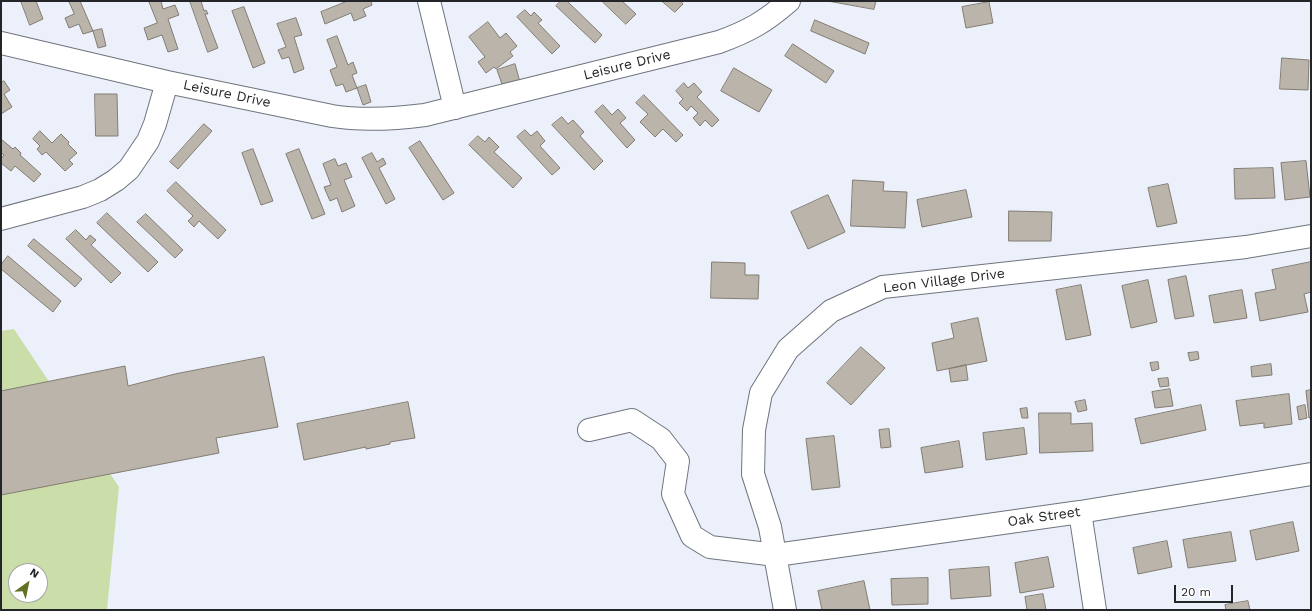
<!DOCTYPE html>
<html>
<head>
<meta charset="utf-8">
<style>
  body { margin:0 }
  #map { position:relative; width:1312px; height:611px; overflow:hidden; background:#ebf0fa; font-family:"Work Sans",sans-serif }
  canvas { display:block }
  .frame { position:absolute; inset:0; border:2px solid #232528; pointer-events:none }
  .north { position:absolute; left:8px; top:563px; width:40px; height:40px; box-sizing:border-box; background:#fff; border:1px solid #a7a8a9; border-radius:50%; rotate:33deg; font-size:11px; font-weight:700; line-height:16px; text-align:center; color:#232528 }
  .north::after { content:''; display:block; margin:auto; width:14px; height:18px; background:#617321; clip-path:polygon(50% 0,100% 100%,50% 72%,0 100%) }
  .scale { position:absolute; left:1174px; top:585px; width:59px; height:18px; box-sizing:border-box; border:2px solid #232528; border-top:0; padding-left:5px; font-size:12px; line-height:14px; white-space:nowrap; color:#232528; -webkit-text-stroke:3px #fff; paint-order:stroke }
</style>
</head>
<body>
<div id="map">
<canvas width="1312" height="611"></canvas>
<div class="frame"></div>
<div class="north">N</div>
<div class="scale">20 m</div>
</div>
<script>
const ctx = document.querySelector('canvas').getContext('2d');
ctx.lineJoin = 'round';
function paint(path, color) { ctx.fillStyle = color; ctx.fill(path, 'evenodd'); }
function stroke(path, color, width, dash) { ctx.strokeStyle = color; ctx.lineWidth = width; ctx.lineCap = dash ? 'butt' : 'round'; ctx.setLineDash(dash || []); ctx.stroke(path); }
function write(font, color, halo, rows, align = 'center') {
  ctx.font = font + ' "Work Sans",sans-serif'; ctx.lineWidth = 3; ctx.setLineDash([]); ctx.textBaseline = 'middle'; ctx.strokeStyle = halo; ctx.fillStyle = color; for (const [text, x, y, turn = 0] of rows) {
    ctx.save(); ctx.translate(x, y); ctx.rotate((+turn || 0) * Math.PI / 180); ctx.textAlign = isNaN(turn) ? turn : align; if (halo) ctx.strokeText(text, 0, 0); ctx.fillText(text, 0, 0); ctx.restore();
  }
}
paint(new Path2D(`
  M14 329 119 487 107 610H1V331ZM16 571H40V595H16Z`), '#cbdda9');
const building = new Path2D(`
  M21 1H36L43 19 30 25Z
  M69 1H80L93 31 83 34 79 24 69 28 65 18 74 14Z
  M149 1H161L163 9 175 5 179 15 168 19 178 49 168 52 162 35 148 40 144 28 157 23Z
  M190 1H201L204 11 206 10 208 14H205L218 48 208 52Z
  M348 1H371L372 5 363 9 366 16 354 21 351 13 325 24 321 12Z
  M561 1H567L602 35 595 43 556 6Z
  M602 1H622L636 14 626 24Z
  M662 1H681L683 4 675 12Z
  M828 1H876L874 9Z
  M989 2 993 23 966 28 962 7Z
  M244 7 265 63 253 68 232 11Z
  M525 10 531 16 534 12 542 20 538 23 560 46 552 54 517 17Z
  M296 18 302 35 294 37 304 69 294 73 289 57 282 59 278 50 286 47 277 24Z
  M815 20 869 43 865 54 811 31Z
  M488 22 500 38 506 33 517 46 510 52 513 56 496 69 494 67 486 73 478 62 485 57 469 37Z
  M102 29 106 46 98 48 93 31Z
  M337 36 348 65 353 62 357 73 352 75 357 88 346 92 343 84 336 86 330 70 337 67 327 40Z
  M793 44 834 71 826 83 785 56Z
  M1282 58 1309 60 1308 90 1280 89Z
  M515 64 520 82 503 87 497 70Z
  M734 68 772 90 759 112 721 91Z
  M4 81 10 90 4 94 12 107 1 114V83Z
  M684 83 688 88 694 83 702 92 697 97 719 120 712 127 705 120 700 126 693 118 698 113 691 106 687 111 679 103 683 99 676 91Z
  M366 85 371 102 363 105 357 88Z
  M95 94H117L118 136H96Z
  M644 95 683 135 676 142 663 129 655 137 640 122 648 114 636 103Z
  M603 105 612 115 618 109 626 118 620 123 635 140 627 148 595 112Z
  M562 117 568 124 573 120 584 132 580 136 603 161 594 170 552 125Z
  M204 124 212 131 178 169 170 162Z
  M525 130 531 136 537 131 545 141 540 146 560 168 552 175 517 137Z
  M40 131 52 143 61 134 69 142 68 144 77 153 69 160 73 164 65 171 46 152 42 155 37 149 40 146 33 139Z
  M478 136 485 142 489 137 499 147 494 152 522 178 513 188 469 145Z
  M1 139 13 149 15 147 21 153 20 155 41 174 34 182 15 166 11 171 1 163V159L4 155 1 153Z
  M420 141 454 193 443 200 409 148Z
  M253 149 273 201 261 205 242 153Z
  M299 149 325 214 312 219 286 154Z
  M372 153 377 162 383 158 386 164 379 168 395 199 386 204 362 158Z
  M335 159 338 166 346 163 352 177 344 180 355 206 342 212 337 198 330 201 324 187 331 185 323 164Z
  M1306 161 1310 197 1285 200 1281 163Z
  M1273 168 1275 198 1235 199 1234 169Z
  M853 180 884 182 883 191 907 192 905 228 851 226Z
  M176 182 226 230 218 239 199 221 194 227 188 221 193 216 167 191Z
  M1168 184 1177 223 1157 227 1148 188Z
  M966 190 972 217 922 227 917 200Z
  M828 195 845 232 808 249 791 212Z
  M1009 211 1052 212 1051 241H1009Z
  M107 213 158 262 148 272 97 223Z
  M146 214 183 250 175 258 137 222Z
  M76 230 86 240 90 235 96 240 91 245 121 273 111 283 66 239Z
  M34 239 82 279 75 287 28 246Z
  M8 256 61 301 53 312 1 269V265Z
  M712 262 745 263V275H759L758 299 711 298Z
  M1311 262V292L1304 294 1308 312 1260 321 1255 293 1276 289 1272 270Z
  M1186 276 1194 316 1175 319 1168 280Z
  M1148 280 1157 322 1131 328 1122 286Z
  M1081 285 1091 335 1066 340 1056 290Z
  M1242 290 1247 318 1214 323 1209 296Z
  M978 318 987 361 937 371 932 343 954 338 951 324Z
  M861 347 885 368 851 405 827 383Z
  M1198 352 1199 359 1190 361 1188 353Z
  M264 357 278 427 216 438 219 453 1 495V391L125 366 128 386 175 374Z
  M1158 362 1159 369 1152 371 1150 363Z
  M1271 364 1272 375 1252 377 1251 367Z
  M966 365 968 380 951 382 949 369Z
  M1168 378 1169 386 1160 387 1158 379Z
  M1170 389 1173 406 1155 408 1152 392Z
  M1311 390V418H1309L1306 391Z
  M1289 394 1292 424 1264 428V423L1240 426 1236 401Z
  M1085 400 1087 410 1078 412 1075 402Z
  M408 402 415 438 390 442V444L366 449V447L304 460 297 424Z
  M1201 405 1206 430 1141 444 1135 419Z
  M1305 405 1307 418 1299 420 1297 407Z
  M1027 408 1028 418H1022L1020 409Z
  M1039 413H1071V424L1092 423 1093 451 1040 453Z
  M1024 428 1027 454 986 460 983 433Z
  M889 429 891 447 881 448 879 430Z
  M834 436 840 487 812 490 806 439Z
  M959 441 963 467 925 473 921 448Z
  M1293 522 1299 551 1256 560 1250 531Z
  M1231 532 1236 561 1188 568 1183 540Z
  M1167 541 1172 567 1138 574 1133 548Z
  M1048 557 1054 587 1020 593 1015 563Z
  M989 567 991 596 951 599 949 570Z
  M928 578V604L892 605 891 579Z
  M864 581 870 610H822L818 591Z
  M1043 594 1046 610H1027L1025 597Z
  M1248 601 1250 610H1226L1225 605Z`);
paint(building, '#bab4aa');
stroke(building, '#827c73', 1);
const minor = new Path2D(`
  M429 1 455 108
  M1 43 167 82 332 116C364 121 394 119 425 115L719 42C749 31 765 22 789 1
  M1 219 83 197 100 190 116 180 129 169 148 141 155 124 167 82
  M589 430 632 420 661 439 678 461 673 494 692 536 710 547 776 555 1080 512 1311 474
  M1080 512 1095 610
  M785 610 770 527 753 474 754 430 761 393 788 349 831 311 883 287 1246 247 1311 236`);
stroke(minor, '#6f747d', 24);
stroke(minor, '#fff', 22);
write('14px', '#232528', '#fff', [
  ["Leisure Drive",627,65,-14],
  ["Leisure Drive",227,94,12],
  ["Leon Village Drive",944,281,-7],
  ["Oak Street",1044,517,-8]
]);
</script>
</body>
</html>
